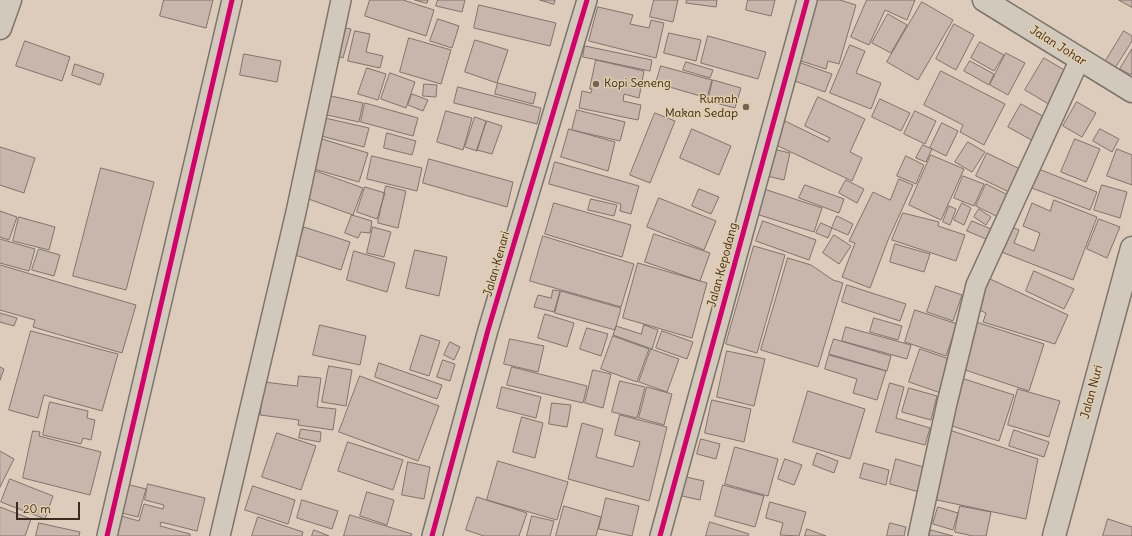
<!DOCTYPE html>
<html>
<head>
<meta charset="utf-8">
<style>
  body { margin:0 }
  #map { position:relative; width:1132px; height:536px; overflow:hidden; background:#ddcbbc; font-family:Delius,sans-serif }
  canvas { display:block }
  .scale { position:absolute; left:16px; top:502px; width:64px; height:18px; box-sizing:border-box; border:2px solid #3b2a1e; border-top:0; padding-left:5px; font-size:12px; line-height:14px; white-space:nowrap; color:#3b2a1e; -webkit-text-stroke:3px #e2cdab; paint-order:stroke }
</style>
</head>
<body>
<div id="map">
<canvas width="1132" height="536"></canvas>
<div class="scale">20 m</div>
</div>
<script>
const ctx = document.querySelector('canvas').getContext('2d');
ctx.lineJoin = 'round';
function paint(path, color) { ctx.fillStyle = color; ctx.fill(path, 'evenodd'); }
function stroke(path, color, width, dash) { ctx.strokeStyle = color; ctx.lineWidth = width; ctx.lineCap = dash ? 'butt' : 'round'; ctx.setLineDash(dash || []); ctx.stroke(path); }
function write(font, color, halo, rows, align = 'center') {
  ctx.font = font + ' Delius,sans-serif'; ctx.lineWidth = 3; ctx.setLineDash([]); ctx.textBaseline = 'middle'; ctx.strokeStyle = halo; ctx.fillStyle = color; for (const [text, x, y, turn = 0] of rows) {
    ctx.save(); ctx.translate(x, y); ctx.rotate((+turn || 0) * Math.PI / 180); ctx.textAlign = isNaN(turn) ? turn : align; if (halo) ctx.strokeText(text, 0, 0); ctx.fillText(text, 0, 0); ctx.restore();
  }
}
const building = new Path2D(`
  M164 0H213L206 28 160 16Z
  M370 0H403L434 10 426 36 365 16Z
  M415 0H428L427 3Z
  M438 0H465L462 12 436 6Z
  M540 0H555L554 4Z
  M654 0H678L673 22 650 17Z
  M687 0H717L716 7 686 3Z
  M748 0H775L771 16 746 10Z
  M815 0H840L856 5 839 64 828 61 826 69 798 60Z
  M867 0H915L907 20 885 10 869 45 851 37Z
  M1119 0H1132V7Z
  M922 2 953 20 918 80 887 62Z
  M479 5 556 23 550 46 474 28Z
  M598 7 633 15 630 24 649 28 651 20 664 23 656 58 589 41Z
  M888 14 907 25 891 53 872 43Z
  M438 19 459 26 452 48 430 41Z
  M954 24 974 35 956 70 936 59Z
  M341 27 351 29 343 58 334 55Z
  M355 31 370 34 366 52 383 56 380 68 348 61Z
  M1124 31 1132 36V41L1115 68 1105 62Z
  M669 33 701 40 696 61 664 53Z
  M708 36 766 52 758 79 701 63Z
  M409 38 451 50 441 84 400 72Z
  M475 40 508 50 497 83 465 72Z
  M25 41 70 57 62 81 16 66Z
  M980 42 1004 55 994 71 971 58Z
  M850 45 865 51 856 73 881 83 871 109 830 93Z
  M585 46 652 60 650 71 583 57Z
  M1132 49V72L1131 75 1120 69Z
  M1006 53 1025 63 1008 95 990 85Z
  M244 54 281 61 277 82 240 75Z
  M1044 58 1071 74 1052 106 1025 90Z
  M596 60 644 71 639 98 624 94 623 101 641 105 638 120 579 108 582 91 591 93 592 89H590Z
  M970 61 994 74 989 85 964 71Z
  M686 62 713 70 710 78 683 70Z
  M798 62 832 74 825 92 792 80Z
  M75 64 104 74 100 85 72 75Z
  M661 66 712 80 707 98 656 83Z
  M367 68 386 74 378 100 358 94Z
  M941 71 1005 104 984 145 960 132 963 125 924 105Z
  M390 73 415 82 406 108 381 99Z
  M713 80 741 88 735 108 708 101Z
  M498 83 536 93 533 104 495 94Z
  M424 84 437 85 436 97 423 96Z
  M458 87 541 108 537 124 454 103Z
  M412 94 428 100 423 111 408 105Z
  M331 96 363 103 359 122 327 115Z
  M818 97 865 119 850 152 862 158 852 181 774 144 785 121 828 142 830 138 805 126Z
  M880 99 910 113 901 131 872 117Z
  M1077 102 1096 113 1082 137 1063 126Z
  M365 103 418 118 413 136 361 122Z
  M1021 104 1048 119 1035 142 1008 127Z
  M577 110 625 122 620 141 572 130Z
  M446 111 472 118 463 150 437 142Z
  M915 111 936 121 925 144 904 134Z
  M655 113 675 121 650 183 630 175Z
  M475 117 486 121 477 151 465 147Z
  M325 118 369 128 364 147 321 136Z
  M487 121 502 126 492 154 477 150Z
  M942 123 958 131 946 156 930 148Z
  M569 129 615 142 608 171 561 157Z
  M692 129 731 146 719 175 680 158Z
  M1100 129 1119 139 1112 152 1093 141Z
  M387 133 416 141 412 155 384 148Z
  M322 139 368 153 359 182 314 169Z
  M1075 139 1100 149 1086 182 1061 172Z
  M968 142 985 152 972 172 955 162Z
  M923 145 932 149 926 162 916 158Z
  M0 147 35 158 24 193 0 185Z
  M773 149 790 153 784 180 767 176Z
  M1117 149 1132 155V185L1107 176Z
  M987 153 1024 171 1013 194 976 176Z
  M931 155 964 169 941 220 909 205Z
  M372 156 422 168 417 191 367 179Z
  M906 156 924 165 916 184 897 176Z
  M429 159 513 182 507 207 423 183Z
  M555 162 639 186 631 214 620 211 621 204 549 184Z
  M1031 166 1097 192 1090 210 1024 185Z
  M101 168 154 182 126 290 73 276Z
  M313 170 363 188 353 215 303 197Z
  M963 176 984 184 974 206 954 198Z
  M899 179 913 185 888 240 870 288 842 277 855 243 849 241 873 192 890 200Z
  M846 180 864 189 857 203 839 193Z
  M986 184 1010 196 1000 218 976 206Z
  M805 185 844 199 839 213 799 198Z
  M1102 185 1127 192 1120 218 1094 210Z
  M386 186 406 191 398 228 378 223Z
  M365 187 385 193 377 219 357 212Z
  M699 189 719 197 711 214 692 206Z
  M764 189 822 208 814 232 756 214Z
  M659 198 716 221 704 250 647 227Z
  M591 199 617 205 614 216 588 210Z
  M1054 200 1097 217 1073 280 999 251 1009 226 1019 230 1014 243 1034 251 1040 233 1023 226 1032 203 1050 211Z
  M554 203 631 225 622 257 545 234Z
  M962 203 971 208 964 225 954 220Z
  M949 206 956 209 950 225 943 222Z
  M979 209 991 217 986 225 974 217Z
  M0 211 17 217 9 240 0 237Z
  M903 213 939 222 938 226 965 235 956 261 892 240Z
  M352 215 372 221 370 233 361 232 358 238 345 233Z
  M837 216 853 224 848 235 832 228Z
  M19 217 55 227 49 250 13 241Z
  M1099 219 1120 227 1107 258 1087 249Z
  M763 221 816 240 809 260 756 241Z
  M972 221 991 229 986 239 967 231Z
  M821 223 832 228 828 238 816 233Z
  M304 227 350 242 341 270 295 255Z
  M373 227 391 232 384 257 367 253Z
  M654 234 710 253 700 281 645 262Z
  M834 235 851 246 839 264 823 253Z
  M543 236 634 264 621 307 530 281Z
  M0 239 35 249 29 271 0 263Z
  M895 244 930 254 924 272 890 262Z
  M754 246 785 255 757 353 726 344Z
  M39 249 60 255 54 276 32 270Z
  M415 250 447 257 439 296 406 288Z
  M354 251 395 263 387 292 347 280Z
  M788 258 811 265 833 280 843 283 818 367 761 350Z
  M638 263 707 283 692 338 623 318Z
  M0 265 136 305 122 353 33 327 35 320 0 310Z
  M1034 271 1074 289 1064 309 1026 291Z
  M988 278 1068 315 1055 344 983 322 986 313 975 308Z
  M847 285 906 304 900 321 842 302Z
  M936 286 962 295 953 321 927 312Z
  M553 290 560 291 554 312 534 307 538 295 551 298Z
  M561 291 621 308 615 330 555 313Z
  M915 310 957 324 946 356 905 342Z
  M0 313 17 318 14 326 0 322Z
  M545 314 574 323 567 347 538 338Z
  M874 318 902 326 898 340 870 332Z
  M973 321 1044 344 1029 391 959 368Z
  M320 325 366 336 360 365 313 355Z
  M644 325 658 330 652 349 613 335 616 326 641 334Z
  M846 327 911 345 907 359 842 341Z
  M587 328 608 334 601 356 580 349Z
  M31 331 118 354 102 411 44 395 38 418 9 410Z
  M662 331 693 342 687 359 656 348Z
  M421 335 440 341 429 376 410 370Z
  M613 336 649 349 637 382 601 369Z
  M510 339 544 346 538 372 504 364Z
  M834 339 891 356 887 371 829 354Z
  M450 342 460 347 454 360 444 355Z
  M651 349 679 359 667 392 639 382Z
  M920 349 952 360 941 393 909 382Z
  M727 351 765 359 754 406 717 397Z
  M829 355 886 371 877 400 853 393 857 379 825 369Z
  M443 360 455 364 450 381 437 377Z
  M379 363 442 385 437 399 375 377Z
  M329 366 352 370 346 406 322 402Z
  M0 367 4 369 0 380Z
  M512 367 587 386 583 403 507 385Z
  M593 370 611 374 603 408 585 403Z
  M299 376 321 378 317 407 336 409 333 430 298 425 299 420 260 415 264 382 297 386Z
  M360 376 439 406 418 461 339 432Z
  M958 377 1014 395 999 441 943 423Z
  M620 381 645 387 637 418 612 412Z
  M890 383 904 387 896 418 930 428 925 445 876 432Z
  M502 387 541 397 536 418 497 408Z
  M647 387 672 394 664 425 639 418Z
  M909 388 937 396 931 420 902 412Z
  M1018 389 1060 401 1049 437 1008 425Z
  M808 391 865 409 850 459 793 442Z
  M712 400 751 409 744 442 705 433Z
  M50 402 88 411 87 418 95 420 91 440 83 438 81 444 43 435Z
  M552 403 571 405 567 427 549 424Z
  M620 415 667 427 649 501 568 479 582 423 603 429 596 457 633 467 640 442 615 435Z
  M522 417 543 423 535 458 513 452Z
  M301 429 321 432 320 442 299 438Z
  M949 430 1038 459 1026 519 937 500Z
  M1014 430 1049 442 1044 457 1009 446Z
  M33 431 40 432 39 436 101 452 90 495 23 478Z
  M277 433 316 446 301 490 262 477Z
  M701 439 720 444 716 459 697 454Z
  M348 442 403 460 393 490 338 471Z
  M735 447 778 459 768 496 725 484Z
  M0 451 14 459 0 487Z
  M817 453 838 461 834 473 813 465Z
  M785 459 802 465 794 485 778 479Z
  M896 459 930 469 923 493 890 484Z
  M498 461 568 482 557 520 487 500Z
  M408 462 430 467 424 499 402 495Z
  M864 463 889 470 886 485 860 478Z
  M686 477 704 481 700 500 682 496Z
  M10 479 53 496 45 519 1 502Z
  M126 484 146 489 138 517 118 512Z
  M148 484 205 498 197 531 161 522 160 526 190 534V536H116L118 515 139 521 144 504 163 509 164 505 145 500Z
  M723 485 764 496 755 527 715 516Z
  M253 486 295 500 288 524 245 510Z
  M367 492 394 500 387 525 360 516Z
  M477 497 527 513 519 536H484L466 530Z
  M606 498 639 506 632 536 599 529Z
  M302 500 338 511 332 529 297 518Z
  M770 502 806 512 799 536 780 535 783 523 766 518Z
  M564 506 601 517 596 536H556Z
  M960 506 991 512 986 536H973L955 532Z
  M0 507 31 519 25 536H0Z
  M938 507 958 513 953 530 933 524Z
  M350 515 412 534 411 536H344Z
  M532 516 554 521 550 536H527Z
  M258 517 303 532 302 536H252Z
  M1108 519 1132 527V536H1103Z
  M710 522 749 534 748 536H706Z
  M39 523 80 532 79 536H36Z
  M890 523 906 527 904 536H887Z
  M807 529 826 536H805Z
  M314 530 329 536H312Z
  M931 530 953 536H929Z`);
paint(building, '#c8b6ad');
stroke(building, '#7f746a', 1);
const minor = new Path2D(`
  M107 536 232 0
  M220 536 296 212 341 0
  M432 536 488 330 587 0
  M660 536 807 0
  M918 536 947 403 976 285 1080 59`);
const tertiary = new Path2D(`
  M984 0 1132 91
  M1054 536 1132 248`);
const secondary = new Path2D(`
  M0 28 10 0`);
stroke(minor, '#7f746a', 22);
stroke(tertiary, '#7f746a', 25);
stroke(secondary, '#7f746a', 25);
stroke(minor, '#d2c9bd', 19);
stroke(tertiary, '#d2c9bd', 22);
stroke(secondary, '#d2c9bd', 22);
stroke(new Path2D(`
  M107 536 232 0
  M432 536 488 330 587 0
  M660 536 807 0`), '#d6006c', 5);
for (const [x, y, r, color] of [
  [596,84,4,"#746255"],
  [746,107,4,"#746255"]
]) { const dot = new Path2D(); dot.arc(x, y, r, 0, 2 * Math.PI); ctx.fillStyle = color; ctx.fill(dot); stroke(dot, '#e2cdab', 1.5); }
write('12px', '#3b2a1e', '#e2cdab', [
  ["Jalan Johar",1058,46,32],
  ["Jalan Kenari",497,264,-74],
  ["Jalan Kepodang",723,265,-75],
  ["Jalan Nuri",1092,392,-75]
]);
write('12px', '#3b2a1e', '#e2cdab', [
  ["Kopi Seneng",604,84],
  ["Rumah",738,100,"right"],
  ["Makan Sedap",738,114,"right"]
], 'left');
</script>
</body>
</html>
